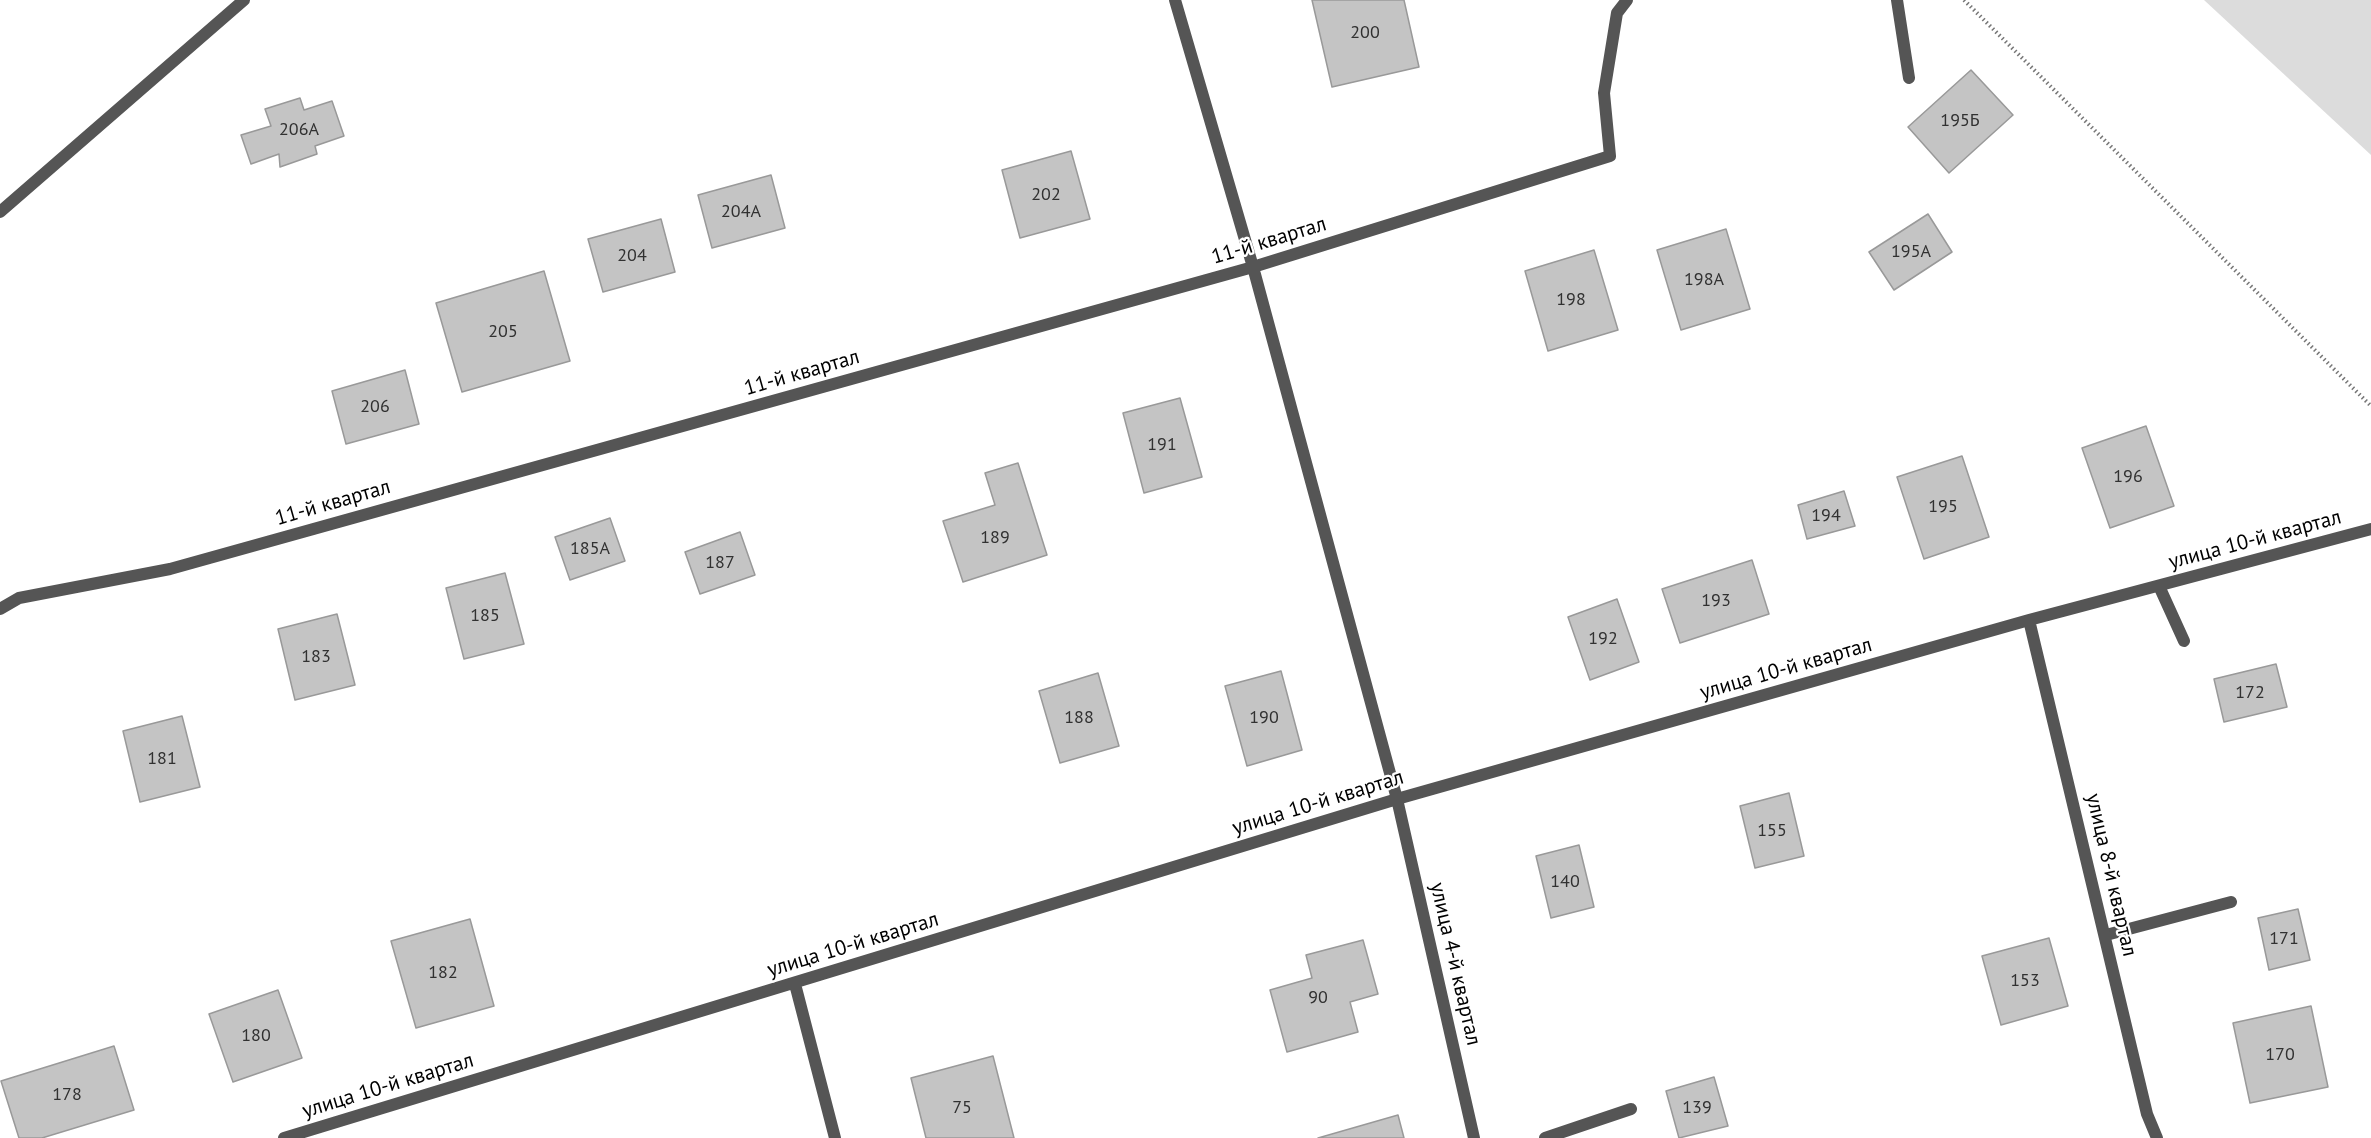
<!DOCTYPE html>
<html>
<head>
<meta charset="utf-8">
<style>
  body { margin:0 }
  canvas { display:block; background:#fff }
</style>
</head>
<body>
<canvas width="2371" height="1138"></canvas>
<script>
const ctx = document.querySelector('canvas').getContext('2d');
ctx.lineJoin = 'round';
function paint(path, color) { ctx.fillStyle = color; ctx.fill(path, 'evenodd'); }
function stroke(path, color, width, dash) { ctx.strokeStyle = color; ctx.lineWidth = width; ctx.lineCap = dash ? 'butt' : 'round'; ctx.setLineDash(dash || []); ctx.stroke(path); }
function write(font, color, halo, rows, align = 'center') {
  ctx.font = font + ' "PT Sans",sans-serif'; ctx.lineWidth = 4.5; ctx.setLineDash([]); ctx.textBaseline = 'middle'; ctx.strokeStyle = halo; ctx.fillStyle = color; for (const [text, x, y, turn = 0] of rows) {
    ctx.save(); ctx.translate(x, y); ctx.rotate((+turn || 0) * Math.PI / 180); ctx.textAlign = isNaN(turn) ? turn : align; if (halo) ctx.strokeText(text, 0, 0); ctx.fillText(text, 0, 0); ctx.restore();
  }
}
paint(new Path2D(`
  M2204 0H2371V155Z`), '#dcdcdc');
const building = new Path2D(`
  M1312 0H1404L1419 67 1332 87Z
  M1971 70 2013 115 1949 173 1908 127Z
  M300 98 304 110 332 101 344 136 315 146 317 154 280 167 279 154 251 164 241 135 271 126 265 109Z
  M1071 151 1090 219 1020 238 1002 170Z
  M771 175 785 228 712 248 698 195Z
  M1928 214 1952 252 1894 290 1869 252Z
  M661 219 675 272 603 292 588 239Z
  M1726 229 1750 309 1681 330 1657 250Z
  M1594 250 1618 330 1548 351 1525 271Z
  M544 271 570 361 462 392 436 303Z
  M405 370 419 424 346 444 332 391Z
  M1180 398 1202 477 1144 493 1123 413Z
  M2146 426 2174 506 2110 528 2082 448Z
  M1962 456 1989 537 1924 559 1897 477Z
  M1018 463 1047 555 963 582 943 521 995 505 985 473Z
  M1844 491 1855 526 1807 539 1798 505Z
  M610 518 625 561 570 580 555 537Z
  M740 532 755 575 700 594 685 552Z
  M1752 560 1769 614 1680 643 1662 589Z
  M505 573 524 644 464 659 446 588Z
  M1617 599 1639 662 1590 680 1568 617Z
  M337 614 355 685 295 700 278 629Z
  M2276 664 2287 707 2224 722 2214 679Z
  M1281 671 1302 750 1247 766 1225 686Z
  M1098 673 1119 746 1060 763 1039 691Z
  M182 716 200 787 140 802 123 731Z
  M1789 793 1804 856 1755 868 1740 806Z
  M1579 845 1594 907 1551 918 1536 856Z
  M2298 909 2310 960 2269 970 2258 918Z
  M470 919 494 1006 416 1028 391 941Z
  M2049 938 2068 1006 2001 1025 1982 956Z
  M1363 940 1378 994 1350 1002 1358 1032 1287 1052 1270 990 1312 978 1306 955Z
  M278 990 302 1058 233 1082 209 1014Z
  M2311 1006 2328 1087 2250 1103 2233 1023Z
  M114 1046 134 1110 42 1138H19L1 1081Z
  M993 1056 1014 1138H926L911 1078Z
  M1714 1077 1728 1126 1679 1138 1666 1091Z
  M1398 1115 1404 1138H1318Z`);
paint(building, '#c4c4c4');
stroke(building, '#999', 1.5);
stroke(new Path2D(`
  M1964 0 2371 406`), '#777', 4, [1.5, 3]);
stroke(new Path2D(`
  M1897 0 1909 78
  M2159 586 2184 641
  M2106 935 2231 902
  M1545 1138 1631 1109`), '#555', 12);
stroke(new Path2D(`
  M1175 0 1253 267 1397 799 1474 1138
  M0 212 244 0
  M0 609 19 598 170 569 1253 267 1610 156 1604 93 1617 13 1627 0
  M2029 620 2147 1114 2157 1138
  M795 984 835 1138
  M284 1138 1397 799 2029 620 2371 529`), '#555', 12);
write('18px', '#313131', null, [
  ["200",1365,33],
  ["195Б",1960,121],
  ["206А",299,130],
  ["202",1046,195],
  ["204А",741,212],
  ["195А",1911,252],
  ["204",632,256],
  ["198А",1704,280],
  ["198",1571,300],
  ["205",503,332],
  ["206",375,407],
  ["191",1162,445],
  ["196",2128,477],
  ["195",1943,507],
  ["194",1826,516],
  ["189",995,538],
  ["185А",590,549],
  ["187",720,563],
  ["193",1716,601],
  ["185",485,616],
  ["192",1603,639],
  ["183",316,657],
  ["172",2250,693],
  ["188",1079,718],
  ["190",1264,718],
  ["181",162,759],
  ["155",1772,831],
  ["140",1565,882],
  ["171",2284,939],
  ["182",443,973],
  ["153",2025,981],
  ["90",1318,998],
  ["180",256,1036],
  ["170",2280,1055],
  ["178",67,1095],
  ["75",962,1108],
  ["139",1697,1108]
]);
write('21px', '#000', '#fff', [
  ["11-й квартал",1269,241,-17],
  ["11-й квартал",802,373,-16],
  ["11-й квартал",333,503,-16],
  ["улица 10-й квартал",2255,540,-15],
  ["улица 10-й квартал",1786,669,-16],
  ["улица 10-й квартал",1318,803,-17],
  ["улица 8-й квартал",2111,875,77],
  ["улица 10-й квартал",853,945,-17],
  ["улица 4-й квартал",1455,964,77],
  ["улица 10-й квартал",388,1086,-17]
]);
</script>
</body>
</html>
